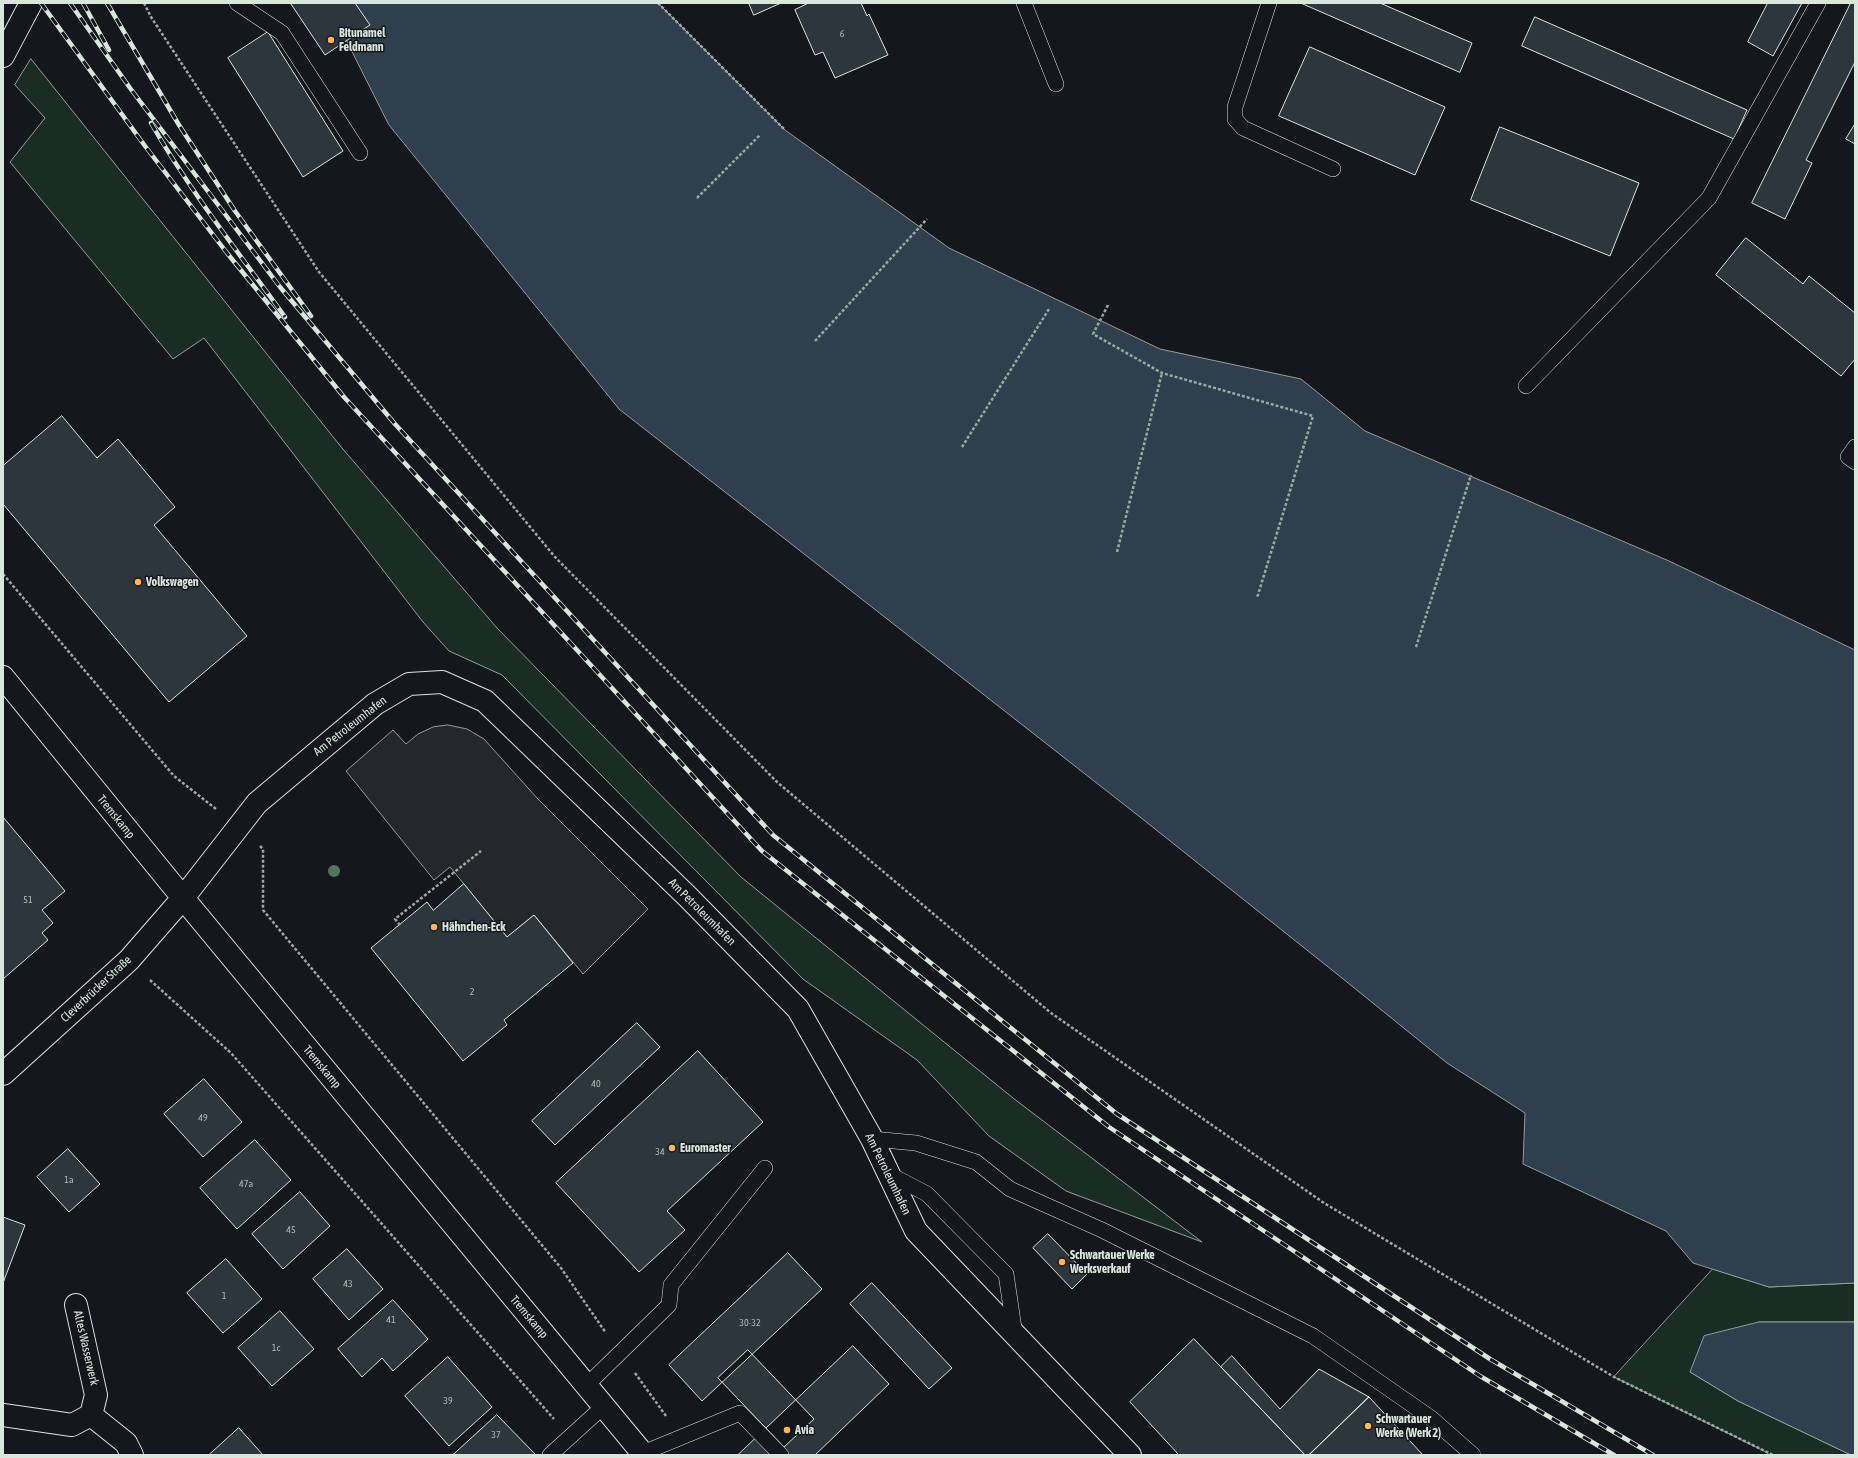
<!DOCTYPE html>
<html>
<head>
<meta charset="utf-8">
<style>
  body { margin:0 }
  #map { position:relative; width:1858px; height:1458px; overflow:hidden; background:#14181c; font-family:"Asap Condensed",sans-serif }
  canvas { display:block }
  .frame { position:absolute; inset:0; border:4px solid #d8e6dc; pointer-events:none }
</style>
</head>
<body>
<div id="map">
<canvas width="1858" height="1458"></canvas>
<div class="frame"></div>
</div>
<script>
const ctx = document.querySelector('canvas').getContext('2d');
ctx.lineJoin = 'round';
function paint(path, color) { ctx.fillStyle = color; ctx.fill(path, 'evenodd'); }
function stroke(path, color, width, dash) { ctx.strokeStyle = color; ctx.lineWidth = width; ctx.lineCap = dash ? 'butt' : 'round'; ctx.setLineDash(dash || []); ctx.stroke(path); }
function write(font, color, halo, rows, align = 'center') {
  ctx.font = font + ' "Asap Condensed",sans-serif'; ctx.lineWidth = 3; ctx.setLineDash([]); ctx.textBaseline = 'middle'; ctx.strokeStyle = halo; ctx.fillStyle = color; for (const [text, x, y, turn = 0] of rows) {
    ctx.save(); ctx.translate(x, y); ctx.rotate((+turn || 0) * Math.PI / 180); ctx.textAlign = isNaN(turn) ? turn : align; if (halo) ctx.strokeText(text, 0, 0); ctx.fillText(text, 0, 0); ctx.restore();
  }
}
const green = new Path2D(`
  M31 59 342 448 497 628 741 877 1013 1098 1202 1242 1066 1191 989 1136 917 1060 803 979 502 675 449 651 423 622 204 338 173 359 10 162 45 118 15 85Z
  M1713 1269 1769 1287 1855 1283V1322H1759L1690 1372 1738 1401 1851 1455H1768V1453L1614 1377Z`);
paint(green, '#1a2d24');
stroke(green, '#939e99', 1);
const parking = new Path2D(`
  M448 725 467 729 484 739 537 798 648 909 583 974 534 915 507 937 450 867 434 880 346 771 393 730 406 744 418 734 433 727Z`);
paint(parking, '#24282b');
stroke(parking, '#939e99', 1);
const water = new Path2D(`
  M328 3H658L785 130 949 248 1160 349 1301 379 1365 431 1669 561 1855 650V1283L1769 1287 1693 1263 1666 1231 1523 1164 1525 1113 1447 1063 1337 974 1140 817 619 409 389 125Z
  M1759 1322H1855V1455H1851L1738 1401 1690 1372 1704 1336Z`);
paint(water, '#2f3f4d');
stroke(water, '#939e99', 1);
const building = new Path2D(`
  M293 3H355L370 25 325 55 291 4Z
  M749 3H781L754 15Z
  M809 3H861L867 16 869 14 888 55 835 78 823 52 815 55 795 10Z
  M1301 3H1380L1472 43 1460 72Z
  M1768 3H1802L1773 56 1748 42Z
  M1851 3H1855V62L1806 160 1812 163 1785 219 1752 203Z
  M1535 17 1747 110 1734 139 1522 46Z
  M268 32 343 151 303 177 228 58Z
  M1310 47 1445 107 1415 175 1279 116Z
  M1855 124V144L1846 139Z
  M1500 127 1639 183 1610 256 1471 200Z
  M1746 238 1803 284 1809 276 1855 313V359L1841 376 1716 275Z
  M62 416 97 458 118 439 175 507 154 525 247 636 169 702 3 504V466Z
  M3 817 65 891 42 910 53 923 42 933 48 940 3 979Z
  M464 884 507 937 534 915 573 963 504 1020 507 1025 463 1061 371 948 427 902 433 910Z
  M637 1023 660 1047 555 1145 532 1121Z
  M698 1051 763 1122 667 1211 685 1230 639 1272 556 1183Z
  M204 1079 242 1122 203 1157 164 1114Z
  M255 1140 291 1180 237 1229 200 1188Z
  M68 1149 100 1184 69 1212 37 1177Z
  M300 1192 330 1226 283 1269 252 1234Z
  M3 1217 25 1225 3 1283Z
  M1048 1234 1087 1274 1072 1289 1033 1248Z
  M347 1249 383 1289 349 1320 313 1279Z
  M788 1253 822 1289 702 1401 669 1365Z
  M226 1259 262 1299 223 1333 187 1293Z
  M872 1283 952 1368 929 1389 850 1304Z
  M393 1300 428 1339 393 1371 382 1358 362 1377 338 1349Z
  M280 1311 314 1349 272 1386 238 1348Z
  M1194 1339 1221 1367 1305 1455H1179L1130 1402Z
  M853 1346 889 1384 815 1455H738Z
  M748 1350 814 1419 784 1447 718 1378Z
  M1232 1356 1280 1409 1319 1369 1369 1397 1309 1455H1305L1221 1367Z
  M448 1357 492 1407 449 1446 405 1396Z
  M1369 1397 1423 1455H1309Z
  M497 1415 536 1455H453Z
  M239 1428 263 1455H209Z`);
paint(building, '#2c363c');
stroke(building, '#d8e6dc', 1);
const lane = new Path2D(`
  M237 3 282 33 360 153
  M1024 3 1056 84
  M1269 3 1235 107V119L1243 128 1333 169
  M1526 386 1709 198 1818 3
  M1855 447 1848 457 1855 462
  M872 1139 916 1143 976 1162 1010 1189 1102 1230 1313 1336 1431 1418 1473 1455
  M889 1174 927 1194 1006 1274 1015 1335
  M587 1385 669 1305 671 1285 765 1168
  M643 1453 740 1413 781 1455
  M550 1455 605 1405`);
const street = new Path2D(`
  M3 56 31 3
  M183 898 257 803 375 704 409 684 442 682 485 701 687 896 798 1009 872 1139 916 1231 1130 1455
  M3 1415 72 1425 91 1415 96 1395 76 1305
  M91 1415 126 1443 132 1455`);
const primary = new Path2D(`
  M3 677 183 898 644 1455
  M3 1074 129 960 183 898`);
stroke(lane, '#d8e6dc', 16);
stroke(street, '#d8e6dc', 24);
stroke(primary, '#d8e6dc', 24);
stroke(new Path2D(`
  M144 3 151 17 319 272 555 557 777 782 1051 1013 1324 1203 1614 1377 1773 1455
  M658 3 785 130
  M697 198 760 135
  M1108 305 1093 334 1162 373 1313 416 1257 598
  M815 341 927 219
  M962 447 1049 309
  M1117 552 1162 373
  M3 574 174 776 216 809
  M1416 647 1471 475
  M260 846 263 849V910L561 1268 606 1333
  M400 925 395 919 481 851
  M150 980 231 1053 554 1419
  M635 1373 666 1416`), '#9da8a2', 2.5, [3, 2]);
stroke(lane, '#14181c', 15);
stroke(street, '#14181c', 22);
stroke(primary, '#14181c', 22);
const rail = new Path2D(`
  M41 3 145 146 227 253 344 397 762 851 1109 1127 1480 1376 1614 1455
  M70 3 130 88 280 287 395 424 773 835 1117 1114 1490 1359 1653 1455
  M83 3 109 50
  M107 3 179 125 235 211 311 316
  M151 123C190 191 239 253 285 317`);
stroke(rail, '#d8e6dc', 4.5);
stroke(rail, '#14181c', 3, [9]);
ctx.fillStyle = '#55745f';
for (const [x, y] of [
  [334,871]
]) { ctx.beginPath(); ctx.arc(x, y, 6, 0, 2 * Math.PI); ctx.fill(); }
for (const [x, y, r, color] of [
  [331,40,4,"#ffb74d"],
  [138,582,4,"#ffb74d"],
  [434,927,4,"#ffb74d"],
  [672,1148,4,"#ffb74d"],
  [1062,1262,4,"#ffb74d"],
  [1368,1426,4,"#ffb74d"],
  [787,1430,4,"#ffb74d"]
]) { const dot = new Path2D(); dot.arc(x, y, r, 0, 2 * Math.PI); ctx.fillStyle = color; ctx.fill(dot); stroke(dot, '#14181c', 1.5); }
write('10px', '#adbab4', null, [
  ["6",842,34],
  ["51",28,900],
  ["2",472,992],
  ["40",596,1084],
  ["49",203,1118],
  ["34",660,1152],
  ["1a",69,1180],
  ["47a",246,1184],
  ["45",291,1230],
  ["43",348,1284],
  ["1",224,1296],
  ["41",391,1320],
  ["30-32",750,1323],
  ["1c",276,1348],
  ["39",448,1401],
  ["37",496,1435]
]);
write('bold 12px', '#d8e6dc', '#14181c', [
  ["Bitunamel",339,33],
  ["Feldmann",339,47],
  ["Volkswagen",146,582],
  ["Hähnchen-Eck",442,927],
  ["Euromaster",680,1148],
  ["Schwartauer Werke",1070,1255],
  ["Werksverkauf",1070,1269],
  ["Schwartauer",1376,1419],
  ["Werke (Werk 2)",1376,1433],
  ["Avia",795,1430]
], 'left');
write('12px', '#d8e6dc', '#14181c', [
  ["Am Petroleumhafen",350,726,-38],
  ["Tremskamp",116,817,51],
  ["Am Petroleumhafen",702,912,45],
  ["Cleverbrücker Straße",96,989,-43],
  ["Tremskamp",322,1067,50],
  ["Am Petroleumhafen",888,1174,64],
  ["Tremskamp",529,1317,50],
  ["Altes Wasserwerk",86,1348,77]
]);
</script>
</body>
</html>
